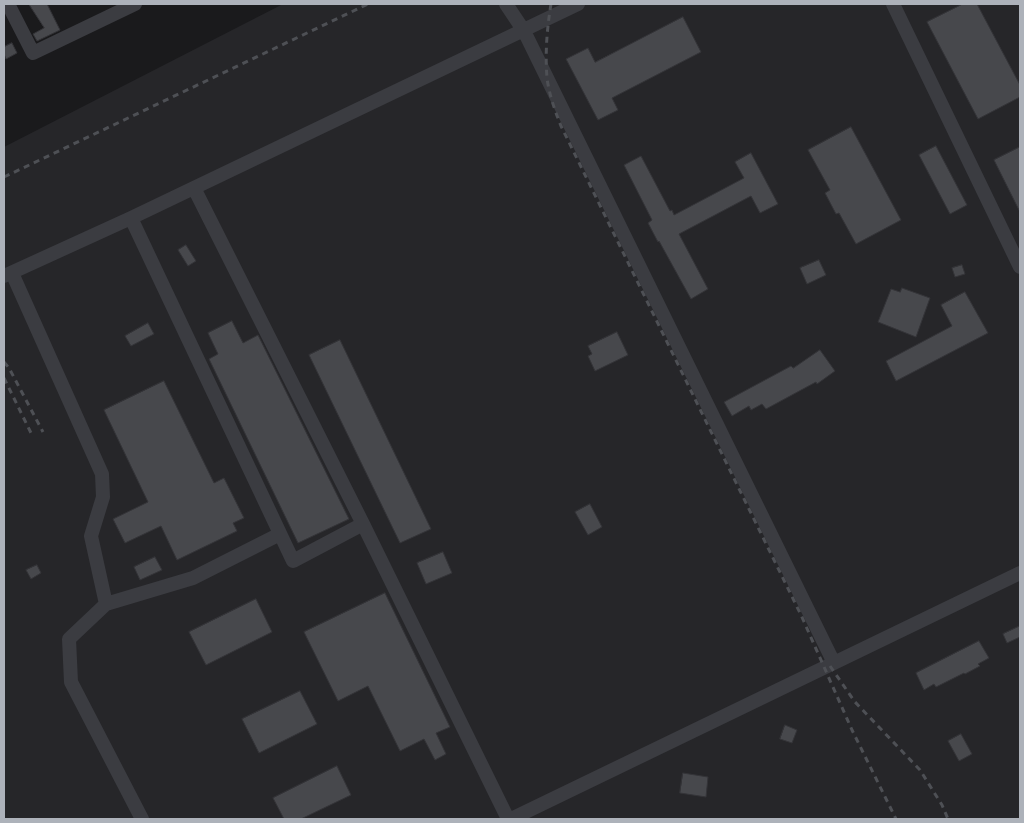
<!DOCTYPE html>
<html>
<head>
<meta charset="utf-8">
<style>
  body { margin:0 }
  #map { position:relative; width:1024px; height:823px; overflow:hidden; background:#1a1a1c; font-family:Raleway,sans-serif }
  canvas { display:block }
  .frame { position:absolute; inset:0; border:5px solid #adb2ba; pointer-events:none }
</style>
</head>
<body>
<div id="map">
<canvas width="1024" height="823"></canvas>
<div class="frame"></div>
</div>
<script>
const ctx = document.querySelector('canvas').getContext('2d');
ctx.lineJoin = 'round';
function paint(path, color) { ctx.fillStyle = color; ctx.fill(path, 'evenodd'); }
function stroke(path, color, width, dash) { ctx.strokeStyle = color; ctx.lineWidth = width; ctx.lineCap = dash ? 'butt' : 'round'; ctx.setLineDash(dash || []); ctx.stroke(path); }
paint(new Path2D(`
  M283 4H1020V819H4V147Z`), '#262629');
const building = new Path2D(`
  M29 4H47L60 30 37 41 33 34 44 28Z
  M963 4H977L1020 85V97L978 119 927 22Z
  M683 17 701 52 612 98 618 110 598 120 566 59 588 48 595 62Z
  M12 43 17 53 6 59 4 54V47Z
  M851 127 901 220 856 244 839 213 836 214 825 193 830 190 808 150Z
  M936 146 967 205 950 214 919 155Z
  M1020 147V212L994 160Z
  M751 153 778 204 760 213 751 196 679 234 708 289 691 299 659 241 658 242 648 223 652 220 624 165 641 156 670 211 672 210 674 215 744 178 735 162Z
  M186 245 196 261 188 266 178 250Z
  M819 260 826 275 807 284 800 268Z
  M962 265 965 274 955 277 952 268Z
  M902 288 930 298 916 337 878 322 891 289 900 292Z
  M965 292 988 333 896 381 886 361 952 326 941 305Z
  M232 321 243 343 258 335 349 519 298 543 209 359 218 354 208 333Z
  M148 323 154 334 131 346 125 336Z
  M617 332 628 355 595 371 588 356 592 354 588 346Z
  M340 340 431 529 400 543 309 355Z
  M820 350 835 371 817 384 816 382 766 409 762 404 751 410 749 406 732 416 724 402 791 366 793 368Z
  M164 381 214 483 224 478 244 518 233 523 237 531 177 560 161 526 125 543 113 519 148 502 104 410Z
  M590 504 602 527 588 535 575 512Z
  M443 552 452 573 426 584 417 563Z
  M155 557 162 570 140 580 134 567Z
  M37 565 41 573 31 579 26 570Z
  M385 593 450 727 436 733 446 754 435 760 424 739 400 751 368 686 338 701 304 632Z
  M256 599 272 632 206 665 189 632Z
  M1020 626V637L1007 643 1003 634Z
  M979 641 989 658 978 664 980 666 965 674 964 673 936 687 934 684 924 690 916 673Z
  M300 691 317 724 259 753 242 719Z
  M785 725 797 730 792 743 780 739Z
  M961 734 972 754 959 761 948 741Z
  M337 766 351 795 301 819H284L273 798Z
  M683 773 708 777 706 797 680 793Z`);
paint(building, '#47484c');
stroke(building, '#343438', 1);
stroke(new Path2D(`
  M8 4 33 53 135 4
  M506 4 524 31 834 663
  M893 4 1020 267
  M194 188 363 524 508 819
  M131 218 293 561 363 524
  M12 273 102 474 103 497 91 536 106 604
  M4 276 131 218 578 4
  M142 819 71 682 69 639 106 604 193 578 280 534
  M511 819 1020 573`), '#3b3c41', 14);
stroke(new Path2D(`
  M551 4C547 28 545 53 547 78 549 94 555 111 561 126L801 615 852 730 896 819
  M4 177 368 4
  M4 362 9 368 43 432
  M4 378 31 433
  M830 666 855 702 920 770 942 805 948 819`), '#4e5055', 3, [6, 5]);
</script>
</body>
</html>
